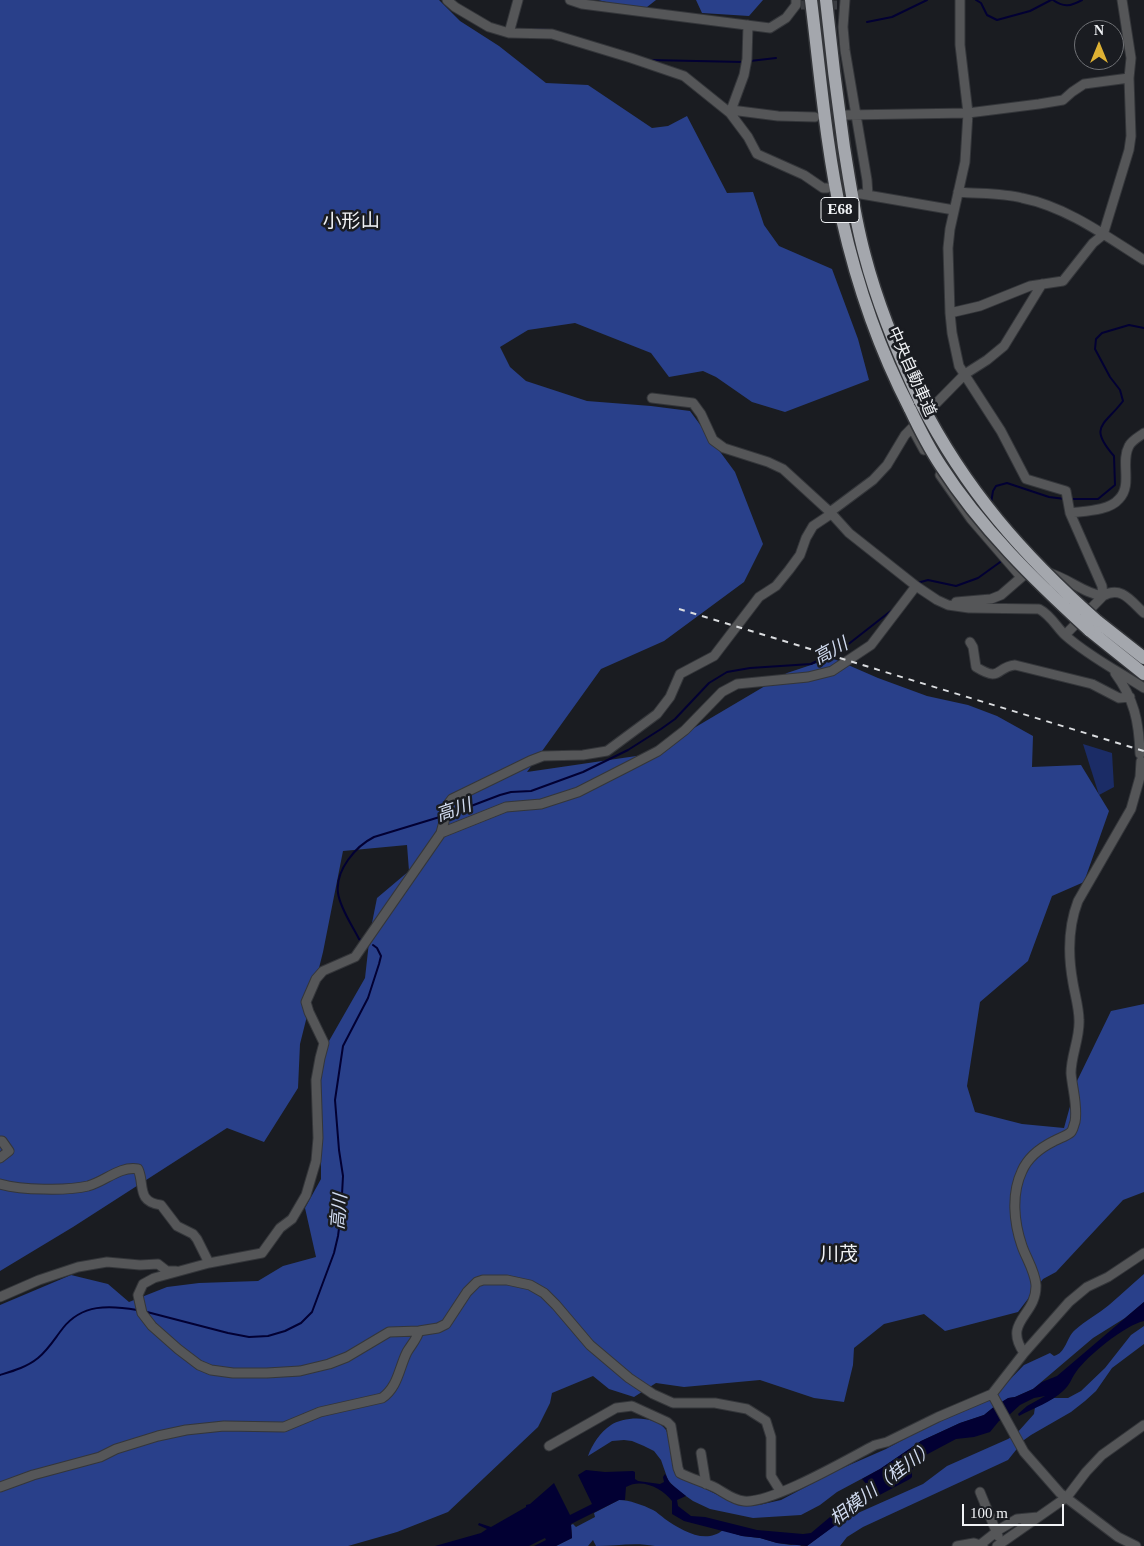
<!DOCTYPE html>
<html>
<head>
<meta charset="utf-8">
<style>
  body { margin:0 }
  #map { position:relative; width:1144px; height:1546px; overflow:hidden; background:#1a1c21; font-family:"Times New Roman",serif }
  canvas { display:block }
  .north { position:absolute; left:1074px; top:20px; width:50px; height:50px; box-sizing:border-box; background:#1a1c21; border:1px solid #707276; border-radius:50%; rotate:0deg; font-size:14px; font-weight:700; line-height:20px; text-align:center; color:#f0f2f5 }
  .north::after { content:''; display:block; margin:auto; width:18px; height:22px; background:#deb133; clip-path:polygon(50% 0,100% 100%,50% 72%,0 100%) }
  .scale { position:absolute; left:962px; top:1504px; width:102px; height:22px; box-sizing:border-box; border:2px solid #f0f2f5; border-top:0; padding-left:6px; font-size:15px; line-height:18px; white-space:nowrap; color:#f0f2f5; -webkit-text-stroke:4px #1a1c21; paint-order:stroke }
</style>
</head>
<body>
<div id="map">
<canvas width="1144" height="1546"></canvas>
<div class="north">N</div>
<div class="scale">100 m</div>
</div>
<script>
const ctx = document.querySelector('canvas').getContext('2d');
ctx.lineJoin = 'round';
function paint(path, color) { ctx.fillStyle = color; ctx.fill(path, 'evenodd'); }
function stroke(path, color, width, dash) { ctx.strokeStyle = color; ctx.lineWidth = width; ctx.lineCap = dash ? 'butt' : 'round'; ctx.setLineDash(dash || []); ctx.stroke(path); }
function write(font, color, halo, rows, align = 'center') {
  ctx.font = font + ' "Times New Roman","Noto Sans JP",serif'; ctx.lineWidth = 5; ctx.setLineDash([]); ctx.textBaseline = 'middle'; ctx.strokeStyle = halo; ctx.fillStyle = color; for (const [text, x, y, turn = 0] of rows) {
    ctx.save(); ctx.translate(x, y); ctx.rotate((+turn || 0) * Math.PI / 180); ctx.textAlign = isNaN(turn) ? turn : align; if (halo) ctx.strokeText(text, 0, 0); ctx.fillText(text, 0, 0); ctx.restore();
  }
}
paint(new Path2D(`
  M1083 744 1112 753 1114 787 1099 795Z`), '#1b2c66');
paint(new Path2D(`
  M0 0H439L460 21 499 46 546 83 588 85 652 128 668 126 687 116 727 193 753 192 764 225 779 246 832 269 858 339 869 380 785 412 752 402 716 377 703 371 669 377 651 353 575 323 528 330 500 347 510 367 526 381 587 401 651 406 690 411 735 472 763 544 744 582 664 641 601 669 527 772 650 754 787 673 832 658 878 678 927 696 968 705 997 716 1033 736 1032 767 1081 765 1109 811 1084 882 1052 896 1028 961 980 1002 967 1086 975 1112 1022 1124 1064 1128 1077 1081 1111 1011 1144 1004V1192L1123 1200 1056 1272 1043 1279 1018 1312 945 1331 924 1314 884 1324 854 1348 853 1365 844 1402 814 1398 760 1380 684 1387 656 1383 634 1397 609 1389 593 1376 552 1393 550 1403 538 1427 448 1512 397 1532 348 1546H0V1305L71 1275 108 1284 129 1302 167 1287 199 1283 258 1281 283 1266 316 1257 305 1208 321 1179V1134L313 1069 365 978 370 933 377 898 409 871 407 845 343 851 323 952 300 1044 298 1088 264 1142 227 1128 73 1227 0 1271Z
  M598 0H656L642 11Z
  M696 0H763L749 16 702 13Z
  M1144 1274V1302L1125 1318 1093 1338 1033 1389 1015 1397 1009 1398 995 1406 984 1415 960 1423 921 1441 880 1469 837 1492 820 1505 801 1515 753 1518 710 1509 693 1501 676 1489 668 1480 661 1460 654 1451 644 1446 632 1441 624 1440 612 1441 588 1456C592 1445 600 1432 611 1425 624 1416 656 1415 666 1430 674 1443 670 1462 677 1475L726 1499 743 1505H759L781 1500 838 1470 886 1449 943 1418 991 1399 1024 1365 1050 1353 1054 1356C1066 1353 1066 1338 1075 1330 1085 1321 1098 1314 1109 1305 1121 1295 1132 1284 1144 1274Z
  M1144 1326V1344L1112 1368 1096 1391 1085 1401 1071 1412 1031 1435 1024 1440 1008 1460 863 1527 847 1537 840 1546H807L840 1521 923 1484 947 1466 1008 1439 1017 1433 1034 1414 1035 1407 1054 1398H1068L1081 1391 1105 1368 1131 1335Z
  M619 1500C629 1500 643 1505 653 1510 657 1512 661 1516 665 1519 681 1530 705 1545 723 1530L742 1536 760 1538 777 1543 791 1545 802 1544 800 1546H655C634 1542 617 1546 596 1546L593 1540 588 1546H556L572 1538 571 1525 573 1524 576 1527 595 1517 594 1513Z`), '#29408a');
paint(new Path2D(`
  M1144 1302V1321C1125 1325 1087 1356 1076 1372 1071 1379 1070 1385 1063 1391 1051 1402 1034 1408 1019 1416L1018 1414 1027 1406 1045 1396 1034 1398 1020 1405 1008 1416 999 1421 990 1432 974 1437 956 1439 924 1456 917 1462 912 1470V1477L910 1479 853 1509 833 1527 807 1546 777 1543 760 1538 742 1536 684 1521 672 1514V1501C662 1488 642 1478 626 1487L625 1500H619L571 1524 572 1538 556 1546H534L546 1540 545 1538 529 1546H435L481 1533 487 1529 478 1525 479 1523 491 1527 526 1507V1505L530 1504 554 1483 570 1515 592 1504 578 1475 586 1470 605 1472 633 1471 635 1472V1479L638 1481 660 1484 664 1482 663 1477 665 1474 670 1483 686 1496 677 1500 678 1506 691 1516 705 1517 757 1530 803 1534 811 1533 849 1501 861 1493 867 1485 862 1479 880 1469 921 1441 960 1423 984 1415 995 1406 1008 1398 1015 1397 1033 1389 1042 1382 1057 1376Z`), '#020033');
stroke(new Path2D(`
  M976 0 981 3 987 15 997 20 1030 11 1051 0
  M1053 0C1064 8 1071 6 1082 0
  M867 22 892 17 927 0
  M535 29 550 30
  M650 60 743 62
  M750 61 776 58
  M1070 499H1098L1115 485 1114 456C1088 426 1104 426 1123 401L1120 390 1110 377 1095 349 1096 339 1102 333 1129 325 1144 328
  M991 503 993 491 996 486 1007 483 1049 497 1065 499
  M917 583 928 580 956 586 978 578 1003 560
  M450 814 500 795 511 792 531 791 583 772 628 750 661 729 675 719 709 683 727 672 750 668 811 664 846 646 892 610
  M361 940 359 939C352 925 340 908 338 893 335 870 356 846 374 837L443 816
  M147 1312 228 1333 249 1337 268 1336 285 1331 301 1323 312 1312 334 1253 338 1236 341 1213 343 1176 339 1150 335 1100 343 1046 368 998 379 964 381 956 377 948 373 945
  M0 1375C13 1371 27 1367 38 1358 49 1349 55 1338 63 1328 82 1304 109 1305 137 1310`), '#020033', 2);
stroke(new Path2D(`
  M801 5H837`), '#3a3c41', 9, [9, 4.5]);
const minor = new Path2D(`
  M447 0 455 7 489 27 509 33 552 34 631 58 684 76 730 113 748 137 757 154 804 175 823 188H827
  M570 0 582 4 770 28 786 18 796 5V0
  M845 0 843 27 845 50 867 180 868 195
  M960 0V45L968 113 965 162 950 229 948 248 950 313 952 333 959 366 1001 431 1026 479 1066 491 1070 513 1102 586 1103 596
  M509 33 518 0
  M731 110 778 116 815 117
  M730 113 744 75 747 59 748 25
  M846 115 968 113 1039 104 1063 100 1072 92 1084 84 1129 78
  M958 192C979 194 1002 193 1022 198 1067 207 1106 236 1144 260
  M861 194 954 210
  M950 313 980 306 1030 286 1063 281 1093 243 1103 235 1129 150 1131 136 1129 78 1131 58 1122 0
  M652 398 693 403 701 414 713 440 724 448 768 462 783 469 830 512 849 533 916 586 937 600 948 605 969 608 1039 609C1051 615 1057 628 1066 636 1090 657 1118 671 1144 688
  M912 428 924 450
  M940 475 971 519 1021 577
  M830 512 873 480 887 465 905 435 965 374 987 360 1004 346 1042 284
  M1070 513C1085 511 1109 511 1119 499 1133 485 1120 462 1129 446 1132 440 1139 437 1144 433
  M1046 572C1067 577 1084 594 1103 596
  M956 602 991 599 1001 595 1024 575
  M1065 635 1103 596C1121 585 1131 601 1144 613
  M970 642 973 647 976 667C1002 683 995 667 1015 665L1092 684 1119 698 1130 697
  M1115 673C1134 699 1139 721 1140 754
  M441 833 449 803 452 799 530 761 543 756 583 755 607 751 657 714 670 697 680 674 714 656 759 597 776 586 789 570 800 555 806 538 813 526 831 514
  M0 1141H2L9 1151 0 1158
  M0 1184C21 1190 67 1191 88 1186 106 1181 119 1166 138 1169 145 1184 136 1202 161 1205L177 1226 193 1234 197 1239 209 1263
  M0 1297 39 1280 78 1267 107 1262 140 1265 158 1264 167 1271H176
  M1024 1353C1002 1321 1037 1316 1036 1285 1035 1271 1026 1258 1022 1246 1014 1223 1011 1194 1022 1171 1028 1157 1040 1148 1054 1141 1059 1138 1067 1136 1071 1132 1073 1130 1074 1124 1075 1122 1078 1106 1072 1088 1071 1073 1071 1055 1080 1038 1079 1020 1079 1008 1075 995 1073 983 1068 956 1068 927 1078 901L1131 809 1140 777 1141 761
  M992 1394 1024 1452 1060 1493 1118 1537 1136 1546
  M549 1446 616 1408 632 1406 667 1422 671 1426 678 1468 680 1473C692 1479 704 1482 716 1488 725 1493 733 1500 744 1501 771 1504 848 1459 875 1445L887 1442 938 1417 992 1394 1024 1353 1069 1302 1087 1287 1108 1277 1144 1253
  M701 1453 706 1484
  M0 1487 33 1475 100 1457 116 1449 158 1436 186 1430 224 1426 284 1427 320 1412 382 1398C398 1387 399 1368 407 1352 411 1345 417 1339 419 1331
  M781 1492 771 1476V1437L766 1421 747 1409 715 1403H673L653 1394 629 1378 590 1345 556 1305 544 1293 530 1285 507 1280H483L477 1282 467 1292 446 1324 438 1328 419 1331 389 1332 347 1357 329 1364 300 1371 267 1373H233L211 1370 199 1365 178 1349 152 1326 142 1313 138 1295 143 1284 154 1278 209 1263 262 1253 280 1228 292 1219 306 1195 316 1161 318 1138 316 1080 320 1058 324 1043 309 1012 306 1002 316 979 323 971 355 957 441 833 506 807 541 804 578 792 629 766 658 751 685 730 722 692 737 684 808 677 832 671 871 645 916 586
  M980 1492 998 1536
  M981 1544 1000 1529 1017 1519 1038 1517
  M957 1546 974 1543 983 1546
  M997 1546 1067 1497 1086 1472 1102 1455 1144 1425`);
const highway = new Path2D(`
  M811 0C820 72 826 148 842 219 857 285 879 349 910 409
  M826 0C831 49 837 98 844 147 850 184 855 220 865 256 878 306 898 354 920 401
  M1097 621 1144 658
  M1089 630 1144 674`);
stroke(minor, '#34363a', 11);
stroke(highway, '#34363a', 15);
stroke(minor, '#555658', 9);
stroke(highway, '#a4a7ad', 12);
stroke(new Path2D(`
  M679 609 1144 751`), '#dadcdf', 2, [6, 6]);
const highwayBridge = new Path2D(`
  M920 401C966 491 1023 555 1097 621
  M910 409C919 428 929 448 941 466 981 528 1034 580 1089 630`);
stroke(highwayBridge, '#34363a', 15, []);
stroke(highwayBridge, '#a4a7ad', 12);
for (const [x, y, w] of [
  [840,210,38]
]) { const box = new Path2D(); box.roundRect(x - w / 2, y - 12.5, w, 25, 4); ctx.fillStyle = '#1a1c21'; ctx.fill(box); stroke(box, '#f0f2f5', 1); }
write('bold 15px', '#f0f2f5', null, [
  ["E68",840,210]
]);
write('16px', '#f0f2f5', '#1a1c21', [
  ["中央自動車道",911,372,66]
]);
write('italic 18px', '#d1dbf0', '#1a1c21', [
  ["高川",831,652,-29],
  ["高川",454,811,-19],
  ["高川",340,1212,-85],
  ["相模川（桂川）",883,1484,-37]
]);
write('19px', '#f0f2f5', '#1a1c21', [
  ["小形山",351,222],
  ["川茂",839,1255]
]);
</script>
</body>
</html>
